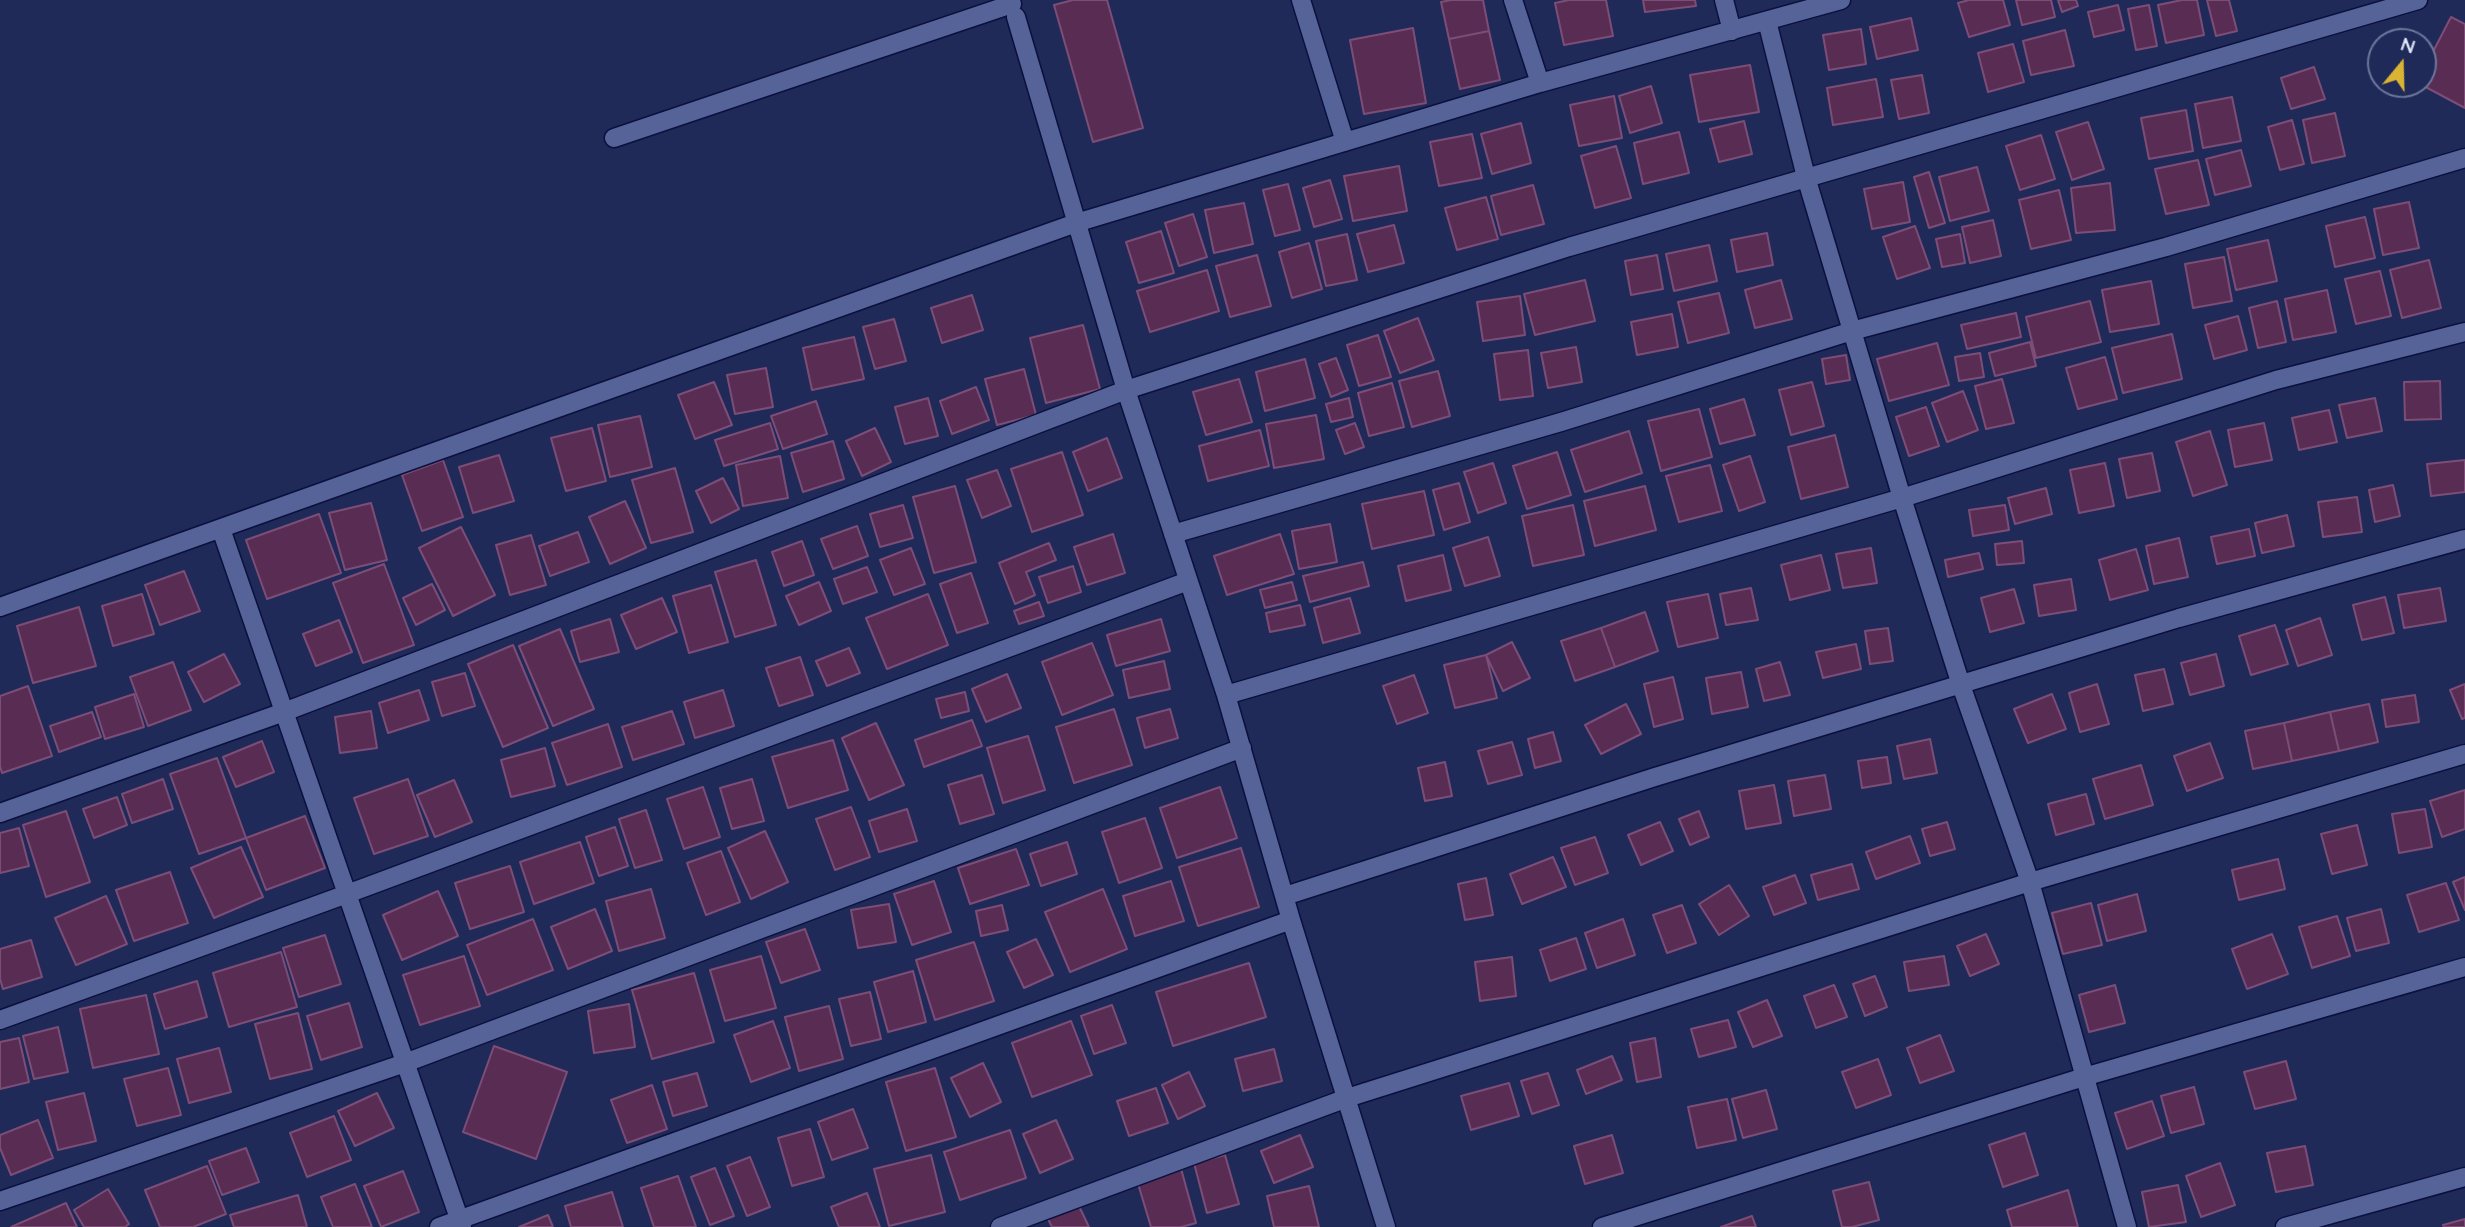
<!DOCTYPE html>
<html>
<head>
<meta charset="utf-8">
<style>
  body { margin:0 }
  #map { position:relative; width:2465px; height:1227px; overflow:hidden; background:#202a59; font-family:Quicksand,sans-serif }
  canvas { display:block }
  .north { position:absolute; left:2367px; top:28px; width:70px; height:70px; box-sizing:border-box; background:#202a59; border:2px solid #6d7699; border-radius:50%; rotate:19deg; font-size:19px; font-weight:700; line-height:28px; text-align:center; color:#e1e7f9 }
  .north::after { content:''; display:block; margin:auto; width:24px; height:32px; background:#d9b334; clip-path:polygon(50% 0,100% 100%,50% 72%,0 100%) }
</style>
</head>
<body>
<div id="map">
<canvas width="2465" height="1227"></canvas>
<div class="north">N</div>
</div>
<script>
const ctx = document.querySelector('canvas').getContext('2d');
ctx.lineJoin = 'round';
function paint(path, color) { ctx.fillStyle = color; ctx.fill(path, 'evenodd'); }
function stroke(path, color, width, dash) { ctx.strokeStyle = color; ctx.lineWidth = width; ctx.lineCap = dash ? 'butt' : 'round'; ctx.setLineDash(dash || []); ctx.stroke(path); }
const building = new Path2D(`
  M1073 0H1107L1143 128 1093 142 1054 5Z
  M1451 0H1483L1489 31 1449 39 1441 2Z
  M1569 0H1606L1613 36 1564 45 1555 3Z
  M1643 0H1695L1696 6 1645 12Z
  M1969 0H2003L2010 25 1969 37 1958 3Z
  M2016 0H2051L2055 17 2022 25Z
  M2058 0H2076L2078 6 2062 12Z
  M2182 0H2197L2204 35 2166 43 2158 5Z
  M2207 0H2229L2237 31 2216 36Z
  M2118 5 2124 30 2094 37 2088 12Z
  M2149 5 2157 46 2136 50 2128 9Z
  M2451 17 2465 24V108L2420 84H2423V71Z
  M1911 18 1918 50 1877 59 1870 27Z
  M1413 28 1426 103 1364 114 1350 40Z
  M1861 29 1866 64 1829 70 1823 35Z
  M2065 30 2074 66 2031 75 2023 41Z
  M1489 31 1500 80 1460 89 1449 39Z
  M2013 44 2024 82 1988 92 1978 53Z
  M1750 65 1759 112 1699 122 1690 75Z
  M2314 67 2325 99 2291 109 2281 78Z
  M1922 75 1929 113 1899 119 1891 80Z
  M1876 79 1883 117 1833 125 1827 88Z
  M1651 86 1662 123 1630 133 1619 96Z
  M1614 96 1622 138 1579 146 1570 105Z
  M2232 97 2241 141 2203 148 2195 104Z
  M2186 110 2193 151 2149 159 2141 118Z
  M2335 113 2345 156 2312 163 2303 120Z
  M2292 120 2304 164 2280 170 2268 127Z
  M1744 121 1752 154 1719 162 1710 129Z
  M2088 122 2104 169 2072 180 2056 132Z
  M1521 123 1531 163 1492 174 1481 134Z
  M1679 132 1689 173 1643 184 1634 143Z
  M1472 134 1482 178 1439 186 1430 142Z
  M2041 135 2055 179 2020 190 2006 146Z
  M1616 146 1631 198 1595 208 1581 156Z
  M2241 150 2251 186 2215 195 2206 159Z
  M2198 160 2209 205 2166 214 2155 169Z
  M1399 166 1407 211 1353 221 1344 176Z
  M1977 167 1989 211 1950 221 1939 177Z
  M1929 172 1945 223 1929 228 1914 177Z
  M1330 180 1342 219 1314 227 1303 188Z
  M1903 182 1910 222 1872 229 1864 189Z
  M2110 183 2115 230 2076 233 2071 188Z
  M1288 184 1300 230 1275 236 1263 190Z
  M1533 185 1544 224 1501 235 1491 196Z
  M2059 190 2071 240 2031 249 2019 200Z
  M1486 197 1498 239 1457 250 1445 208Z
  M2409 202 2419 248 2383 255 2374 209Z
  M1244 203 1253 244 1214 253 1205 210Z
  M1193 214 1207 257 1179 266 1165 223Z
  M2365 217 2375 258 2335 267 2326 226Z
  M1993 220 2001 256 1970 263 1962 227Z
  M1394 225 1404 263 1368 272 1357 234Z
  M1915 226 1930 268 1897 279 1883 237Z
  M1161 231 1174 273 1139 283 1126 242Z
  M1767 233 1773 265 1737 272 1731 240Z
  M1347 234 1357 280 1326 286 1316 241Z
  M1960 234 1965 263 1942 267 1936 239Z
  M2268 240 2277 281 2236 290 2227 249Z
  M1309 243 1322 289 1292 298 1279 252Z
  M1709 245 1717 281 1674 291 1666 254Z
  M1257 255 1271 306 1230 317 1216 266Z
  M1657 255 1663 289 1631 295 1625 261Z
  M2224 257 2232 301 2193 308 2185 264Z
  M2429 260 2441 308 2402 318 2390 270Z
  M1207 270 1219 311 1150 332 1137 291Z
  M2380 271 2391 316 2356 324 2345 279Z
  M1585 280 1595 321 1535 335 1524 294Z
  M1781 280 1792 319 1755 328 1745 290Z
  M2151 281 2159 324 2110 332 2102 290Z
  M2327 290 2336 332 2293 340 2285 299Z
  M1719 293 1729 333 1688 343 1678 302Z
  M972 295 983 330 942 343 931 308Z
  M1520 296 1525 335 1483 341 1477 302Z
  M2090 301 2101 342 2036 358 2026 317Z
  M2277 301 2286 342 2258 348 2249 308Z
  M2016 313 2021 337 1967 349 1961 325Z
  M1672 314 1678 347 1637 355 1631 322Z
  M2238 316 2247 350 2214 359 2205 325Z
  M1418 318 1434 360 1400 373 1384 331Z
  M894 319 906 361 875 369 863 327Z
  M1083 325 1100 389 1046 403 1030 338Z
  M2172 334 2182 379 2123 393 2112 348Z
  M1378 335 1391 377 1359 386 1347 345Z
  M854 337 864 379 812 390 803 348Z
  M2030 342 2036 366 1995 376 1989 353Z
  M1937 343 1949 385 1889 401 1877 359Z
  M1576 347 1582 382 1548 388 1541 353Z
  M1528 350 1533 396 1500 400 1494 354Z
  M1980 353 1984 377 1959 381 1955 357Z
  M1846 355 1850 380 1826 384 1822 359Z
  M2105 357 2117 399 2078 409 2066 368Z
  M1336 358 1348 390 1331 397 1319 364Z
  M1305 359 1315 398 1265 411 1256 372Z
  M766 368 773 407 735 414 727 375Z
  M1024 369 1036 415 997 425 985 379Z
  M1438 371 1450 416 1412 427 1399 381Z
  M1239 379 1252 422 1206 435 1193 392Z
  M2002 379 2014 423 1986 429 1975 386Z
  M2440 381 2441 419 2405 420 2404 382Z
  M714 382 732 425 695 439 678 395Z
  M1812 382 1824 426 1791 435 1779 390Z
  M1392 383 1404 427 1369 436 1358 393Z
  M976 387 989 420 952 434 940 401Z
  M1963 391 1978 430 1947 442 1932 403Z
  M928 398 938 436 905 444 895 407Z
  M1349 398 1353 417 1331 422 1326 404Z
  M2375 398 2382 431 2347 438 2339 405Z
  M1744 399 1755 435 1720 444 1710 409Z
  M816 401 827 434 783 449 771 416Z
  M1926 407 1939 446 1909 456 1896 417Z
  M1699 409 1712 457 1661 471 1648 421Z
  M2329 410 2337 442 2299 450 2292 418Z
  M1316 415 1324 459 1274 468 1266 424Z
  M640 416 652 467 610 477 598 425Z
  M770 423 778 449 724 466 715 440Z
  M1355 423 1364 447 1345 454 1336 430Z
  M2264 423 2272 460 2235 467 2228 430Z
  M592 428 606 481 566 491 551 438Z
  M875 428 891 462 862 476 846 441Z
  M1260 430 1269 466 1208 481 1199 446Z
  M1629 431 1642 473 1585 492 1571 450Z
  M2210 431 2227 485 2193 496 2176 442Z
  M1835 435 1848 487 1801 499 1788 447Z
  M1107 438 1122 478 1088 491 1073 452Z
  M833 441 844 479 803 492 791 453Z
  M1062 452 1083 515 1032 532 1011 469Z
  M1557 452 1571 495 1527 509 1513 466Z
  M2152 453 2160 491 2127 498 2119 459Z
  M499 455 514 501 473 513 459 467Z
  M780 456 788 498 743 506 736 465Z
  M1750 456 1765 502 1739 511 1723 465Z
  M443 460 463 517 422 531 402 475Z
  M2465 460V492L2431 496 2427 464Z
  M1493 463 1506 503 1478 513 1464 472Z
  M2105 463 2114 506 2079 513 2070 470Z
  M1710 465 1722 511 1679 522 1666 476Z
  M675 468 693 532 651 543 632 480Z
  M997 470 1011 506 982 518 967 480Z
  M723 478 739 509 711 523 696 491Z
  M1459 483 1470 522 1444 530 1433 490Z
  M2393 485 2400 516 2375 522 2369 490Z
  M955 486 976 562 934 573 913 497Z
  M1645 486 1656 530 1595 546 1584 501Z
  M2046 488 2052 514 2015 524 2008 498Z
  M1424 491 1434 535 1372 549 1362 504Z
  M2357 497 2362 532 2323 537 2318 502Z
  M625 501 646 548 610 564 589 517Z
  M371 503 387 560 345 570 329 513Z
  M903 505 913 538 880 547 870 514Z
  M1573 505 1584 555 1533 566 1522 516Z
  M2005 505 2009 530 1973 536 1969 510Z
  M319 514 341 573 267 599 246 540Z
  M2287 515 2294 546 2262 553 2255 523Z
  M1330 524 1337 562 1299 569 1292 531Z
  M857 526 868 556 833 569 821 539Z
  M461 527 495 595 453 616 419 548Z
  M2249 529 2255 556 2217 564 2211 537Z
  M578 532 589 562 550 576 539 546Z
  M1113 534 1125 573 1087 585 1074 547Z
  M1280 534 1294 574 1227 595 1214 556Z
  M531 535 546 585 510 595 496 545Z
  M1488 537 1500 576 1465 586 1453 548Z
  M2179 538 2188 577 2154 584 2146 546Z
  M802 541 814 575 784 586 772 552Z
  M2022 541 2024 563 1997 565 1995 544Z
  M1049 543 1056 560 1026 572 1035 595 1015 604 999 563Z
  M911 548 925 584 894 595 880 560Z
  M1871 548 1877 583 1843 588 1836 554Z
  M2136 549 2148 590 2110 600 2099 560Z
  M1979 553 1983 569 1948 577 1945 560Z
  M1443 555 1451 590 1406 601 1398 566Z
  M1821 555 1830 590 1790 600 1781 565Z
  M756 560 776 625 735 637 715 572Z
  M1363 562 1369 586 1310 602 1303 576Z
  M384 564 414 645 363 663 333 583Z
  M1073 566 1081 592 1048 603 1039 577Z
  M867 567 877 592 843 604 834 579Z
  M184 571 200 611 160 625 145 585Z
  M971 573 988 623 957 633 940 584Z
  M2071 579 2076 610 2039 616 2034 585Z
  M819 582 831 611 799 625 786 596Z
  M1292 582 1297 600 1265 608 1260 590Z
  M432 584 445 610 416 625 403 598Z
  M711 585 728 642 689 653 673 596Z
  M1751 588 1758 620 1726 625 1720 594Z
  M2440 588 2446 621 2404 628 2398 595Z
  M2014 589 2024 623 1990 632 1981 598Z
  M142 594 154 634 113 646 102 606Z
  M928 594 948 645 887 669 866 618Z
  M1708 594 1718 638 1678 647 1667 602Z
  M2385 597 2394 633 2362 640 2353 605Z
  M662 598 677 632 636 649 621 615Z
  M1350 598 1360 633 1323 643 1314 608Z
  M1039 602 1044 616 1019 624 1014 611Z
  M1300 605 1305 625 1270 632 1266 613Z
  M79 607 96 666 33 683 17 626Z
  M1645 612 1658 651 1615 667 1601 628Z
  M2320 618 2332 655 2298 666 2286 630Z
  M610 619 619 652 580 662 571 631Z
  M1161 619 1170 651 1116 666 1107 635Z
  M339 620 352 652 316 666 303 634Z
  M2275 625 2288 664 2251 675 2239 636Z
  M1601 628 1615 667 1575 681 1561 641Z
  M1888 628 1893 661 1870 664 1865 631Z
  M560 629 594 709 553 726 519 646Z
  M1512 642 1530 678 1503 691 1486 655Z
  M1092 643 1113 695 1062 715 1042 662Z
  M1856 644 1861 669 1823 678 1816 652Z
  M513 645 548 728 503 747 468 664Z
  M849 648 860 673 827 686 816 661Z
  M224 654 240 684 204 702 188 672Z
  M2216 654 2224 686 2190 695 2181 663Z
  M1486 655 1497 698 1455 708 1444 665Z
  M800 657 813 695 779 706 766 668Z
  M1164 661 1170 689 1129 698 1123 670Z
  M173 662 191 710 148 726 130 677Z
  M1780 662 1790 695 1764 701 1756 669Z
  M2164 669 2173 704 2143 711 2135 675Z
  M1741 672 1748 707 1712 714 1706 678Z
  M465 673 475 706 442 716 432 682Z
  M1007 674 1021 708 986 722 972 689Z
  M1414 675 1428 713 1397 724 1383 686Z
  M1673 677 1683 719 1654 727 1644 684Z
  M2097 684 2109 724 2080 732 2069 693Z
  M2465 684V718L2462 719 2450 690Z
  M28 686 52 756 2 773 0 766V696Z
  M419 690 429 720 388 733 379 703Z
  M723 690 734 726 695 738 684 702Z
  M965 692 969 711 941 718 936 699Z
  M134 694 144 727 105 739 95 707Z
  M2052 694 2066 729 2028 743 2014 709Z
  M2415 695 2419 722 2386 727 2382 700Z
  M1626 704 1641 734 1601 754 1585 725Z
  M2369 704 2378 742 2339 751 2330 712Z
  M1114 709 1132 765 1074 783 1056 727Z
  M1170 709 1178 738 1145 748 1137 718Z
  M371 711 377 748 340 753 335 717Z
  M672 711 684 744 633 760 622 727Z
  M92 712 101 737 59 752 50 726Z
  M2330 712 2339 751 2292 761 2284 723Z
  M972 720 982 746 924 767 915 740Z
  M876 723 904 785 869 800 842 738Z
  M2284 723 2292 761 2253 769 2245 731Z
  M608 724 622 767 567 785 552 743Z
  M1553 732 1561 761 1535 768 1528 739Z
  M1028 736 1045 790 1003 803 987 748Z
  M1930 739 1937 773 1904 779 1897 746Z
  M833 740 848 790 788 808 772 757Z
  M262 741 274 772 236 787 223 757Z
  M1512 742 1522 775 1488 784 1478 751Z
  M2210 743 2223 778 2187 791 2174 756Z
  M545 748 555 786 511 797 501 760Z
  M1887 757 1891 783 1862 788 1858 761Z
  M217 758 246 838 199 854 170 774Z
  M1445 762 1452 796 1425 801 1418 768Z
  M2141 765 2153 805 2105 819 2093 779Z
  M982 775 994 814 960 824 948 785Z
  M1825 775 1831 809 1794 816 1788 781Z
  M163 779 173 809 132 823 122 794Z
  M408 779 428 836 374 854 354 798Z
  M752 779 764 821 732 829 720 788Z
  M454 780 472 822 435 837 417 795Z
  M1774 785 1781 823 1746 829 1739 791Z
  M703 787 720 837 684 849 667 799Z
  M1220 787 1237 838 1177 858 1160 808Z
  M2465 790V829L2442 837 2430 801Z
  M2086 794 2094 824 2056 835 2048 804Z
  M117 797 127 825 94 838 83 809Z
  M851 807 870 857 835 870 816 819Z
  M907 809 917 841 879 852 869 821Z
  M2425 809 2432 847 2399 853 2392 814Z
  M646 810 662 860 635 868 619 819Z
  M66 811 90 882 46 897 23 825Z
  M1699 811 1709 837 1690 845 1679 819Z
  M305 816 325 868 266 890 246 838Z
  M1145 818 1162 868 1119 883 1102 832Z
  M1660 822 1673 851 1641 865 1628 835Z
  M1947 822 1955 849 1930 856 1922 829Z
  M2357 825 2367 865 2332 874 2321 834Z
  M615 827 628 866 599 876 586 837Z
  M19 828 29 866 0 873V833Z
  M765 831 788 882 751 899 728 848Z
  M1910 836 1920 863 1876 879 1866 852Z
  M1595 837 1608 873 1575 885 1561 848Z
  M580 842 594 883 534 904 520 862Z
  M1067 842 1077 874 1041 886 1030 854Z
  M241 847 263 897 214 918 191 868Z
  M1241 848 1259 907 1198 926 1179 867Z
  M1016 849 1029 885 970 904 958 868Z
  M721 851 740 902 706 915 687 863Z
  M1553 857 1566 887 1522 904 1510 874Z
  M2278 859 2285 889 2239 900 2232 870Z
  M1852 864 1859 889 1818 900 1811 875Z
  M510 866 524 912 470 929 455 883Z
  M170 872 188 923 134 941 116 890Z
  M1795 875 1806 903 1774 915 1763 887Z
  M2465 877V910L2453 882Z
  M1486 878 1493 915 1465 920 1458 884Z
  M934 881 951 932 912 945 894 894Z
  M1171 881 1184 921 1135 936 1123 896Z
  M2446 883 2459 920 2419 932 2407 895Z
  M1729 885 1749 916 1719 935 1699 904Z
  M651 889 665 938 619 951 606 901Z
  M1103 889 1127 949 1070 972 1045 912Z
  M438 891 458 936 402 960 383 915Z
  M2137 894 2146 931 2107 941 2098 905Z
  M106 896 127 944 76 965 55 918Z
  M2091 903 2102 945 2063 954 2052 913Z
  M889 904 896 942 858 948 851 910Z
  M1002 905 1008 930 981 936 976 911Z
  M1682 905 1696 943 1667 953 1653 915Z
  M595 909 612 951 568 969 551 927Z
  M2381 909 2389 943 2356 951 2347 918Z
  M2337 916 2350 956 2312 968 2299 927Z
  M533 919 553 970 487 995 467 945Z
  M1623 919 1635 955 1597 968 1585 933Z
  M805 929 820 970 781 983 766 942Z
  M1986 934 1999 964 1970 976 1957 946Z
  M2272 934 2288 974 2247 989 2232 949Z
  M325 935 341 984 299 997 283 948Z
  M1576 938 1586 969 1550 981 1540 950Z
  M1036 939 1053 975 1024 988 1007 952Z
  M31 940 42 977 3 989 0 979V949Z
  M974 942 994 1001 935 1020 916 960Z
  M281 952 297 1007 229 1027 213 973Z
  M464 956 480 1006 420 1025 403 975Z
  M761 956 776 1008 725 1021 710 970Z
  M1944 956 1949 985 1909 991 1904 962Z
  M1512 957 1516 996 1480 1001 1475 962Z
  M1249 963 1266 1017 1173 1046 1156 992Z
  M913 971 926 1022 888 1032 874 982Z
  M694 973 714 1042 652 1059 632 990Z
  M1875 976 1887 1007 1865 1016 1853 984Z
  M197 981 207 1017 165 1029 154 994Z
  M1834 985 1847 1017 1816 1028 1804 996Z
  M2115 985 2125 1023 2089 1032 2079 995Z
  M870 992 881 1039 851 1046 839 999Z
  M146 995 159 1054 93 1068 80 1009Z
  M1767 1000 1782 1036 1753 1047 1738 1012Z
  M349 1003 362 1047 321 1060 307 1016Z
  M629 1004 635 1047 594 1053 588 1011Z
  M1112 1005 1126 1043 1094 1054 1081 1016Z
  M829 1006 843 1059 799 1071 785 1017Z
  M298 1013 312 1069 270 1079 255 1024Z
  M1728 1020 1736 1047 1699 1057 1691 1029Z
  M773 1021 790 1068 751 1082 734 1035Z
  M1071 1021 1092 1075 1032 1097 1012 1043Z
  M58 1027 68 1072 34 1079 23 1036Z
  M1940 1035 1954 1071 1920 1083 1907 1048Z
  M19 1038 29 1082 0 1089V1042Z
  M1655 1038 1661 1077 1637 1082 1630 1043Z
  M494 1046 567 1072 536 1159 463 1132Z
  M219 1048 231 1092 189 1103 177 1059Z
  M1274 1049 1282 1081 1243 1091 1235 1059Z
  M1612 1056 1622 1080 1586 1094 1577 1070Z
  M1878 1059 1891 1095 1856 1108 1842 1072Z
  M2286 1061 2296 1099 2255 1109 2244 1072Z
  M983 1063 1001 1102 970 1117 951 1078Z
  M168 1068 181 1115 137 1126 124 1079Z
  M935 1068 956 1137 906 1151 886 1082Z
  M1189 1072 1205 1106 1178 1119 1162 1085Z
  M697 1073 707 1106 673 1116 663 1082Z
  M1548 1073 1559 1105 1532 1114 1521 1081Z
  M1509 1083 1519 1116 1471 1130 1461 1096Z
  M652 1085 667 1129 627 1143 611 1100Z
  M2194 1087 2204 1124 2171 1133 2161 1096Z
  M1156 1088 1168 1123 1129 1136 1117 1101Z
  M1766 1090 1777 1129 1743 1138 1732 1099Z
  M84 1093 96 1141 58 1150 46 1102Z
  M377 1093 394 1128 355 1146 338 1111Z
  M1727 1099 1736 1140 1697 1148 1688 1107Z
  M2152 1101 2164 1136 2127 1149 2115 1113Z
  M853 1109 868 1148 832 1160 818 1122Z
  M334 1116 351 1160 307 1177 290 1133Z
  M38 1120 53 1158 11 1175 0 1148V1135Z
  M1056 1120 1073 1159 1040 1173 1023 1134Z
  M810 1129 824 1177 792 1186 778 1138Z
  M1010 1130 1026 1178 960 1200 944 1152Z
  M2025 1133 2038 1175 2003 1187 1989 1145Z
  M1300 1135 1313 1167 1274 1183 1261 1151Z
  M1612 1135 1623 1173 1585 1184 1574 1146Z
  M2305 1146 2313 1185 2276 1192 2267 1153Z
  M246 1148 259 1182 222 1195 209 1161Z
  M931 1155 945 1212 889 1226 874 1169Z
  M1225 1155 1239 1204 1207 1213 1194 1163Z
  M750 1157 770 1207 747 1216 727 1166Z
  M2220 1163 2235 1205 2201 1217 2186 1176Z
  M1180 1165 1196 1223 1181 1227H1151L1136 1177Z
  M207 1166 226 1214 193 1227H160L145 1190Z
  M715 1168 734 1216 710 1225 691 1177Z
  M403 1171 419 1212 381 1227 364 1186Z
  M678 1176 696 1227H654L641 1188Z
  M1869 1182 1879 1220 1852 1227H1842L1833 1191Z
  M355 1184 372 1227H333L321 1197Z
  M2178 1185 2186 1222 2149 1227 2142 1192Z
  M1309 1186 1319 1227H1274L1267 1196Z
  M108 1189 129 1224 125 1227H84L74 1210Z
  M2068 1190 2078 1227H2012L2007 1210Z
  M612 1192 623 1227H571L565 1206Z
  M867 1193 880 1227H839L831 1207Z
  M298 1195 307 1227H234L230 1215Z
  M66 1203 77 1227H11Z
  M1078 1204 1089 1227H1052L1048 1219Z
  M548 1215 553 1227H519Z
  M1752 1216 1756 1227H1721Z
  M2465 1219V1227H2444L2443 1225Z`);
paint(building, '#582c53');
stroke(building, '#7c4e77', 2);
const minor = new Path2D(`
  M1301 0 1345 142
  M1513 0 1540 83
  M1724 0 1732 31
  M1016 17 1126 390 1226 695 1291 920 1386 1227
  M1767 21 1806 177 1902 498 1961 685 2030 882 2127 1227
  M614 138 1012 4
  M221 529 462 1227
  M1173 534 1561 422 1852 331 2166 247 2465 158
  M0 607 1076 223 1540 83 1841 0
  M1226 695 1902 498 2276 380 2465 332
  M0 813 284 712 1126 390 1569 247 2418 0
  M1285 896 1655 777 2179 618 2465 539
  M0 1020 347 894 1188 581
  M0 1201 405 1063 1242 748
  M439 1227 1291 920
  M1000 1227 1347 1098 2030 882 2465 754
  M1602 1227 2084 1077 2465 967
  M2285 1227 2465 1177`);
stroke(minor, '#0b103d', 21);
stroke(minor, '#556398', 18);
</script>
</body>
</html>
